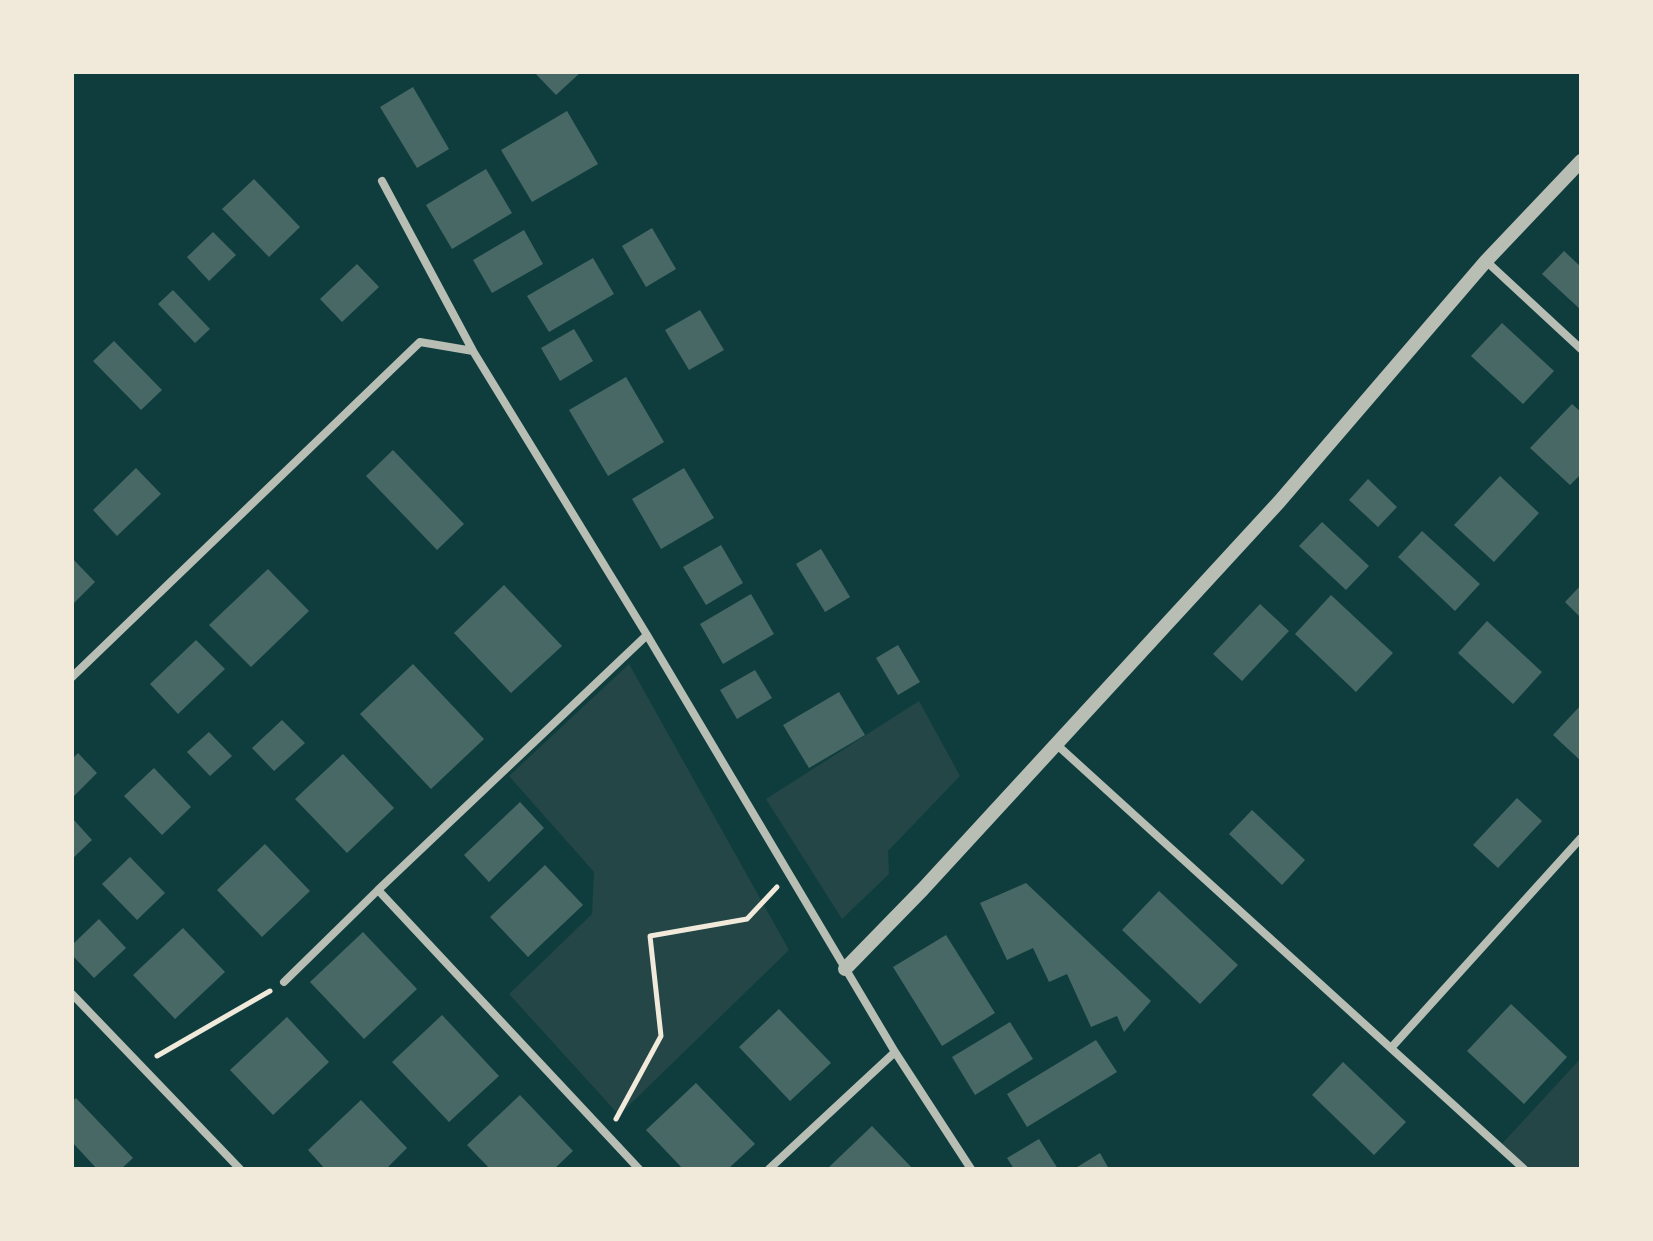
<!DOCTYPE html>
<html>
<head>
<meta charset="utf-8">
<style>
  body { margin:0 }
  #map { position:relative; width:1653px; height:1241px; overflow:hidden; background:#0f3d3e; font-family:Jost,sans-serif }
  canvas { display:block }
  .frame { position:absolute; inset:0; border:74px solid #f1e9da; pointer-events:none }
</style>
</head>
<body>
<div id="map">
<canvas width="1653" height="1241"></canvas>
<div class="frame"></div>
</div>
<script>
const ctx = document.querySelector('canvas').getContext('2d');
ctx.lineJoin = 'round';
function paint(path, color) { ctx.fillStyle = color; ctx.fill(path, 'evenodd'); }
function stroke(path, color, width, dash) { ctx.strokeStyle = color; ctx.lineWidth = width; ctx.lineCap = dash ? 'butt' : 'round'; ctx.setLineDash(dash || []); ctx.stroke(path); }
paint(new Path2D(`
  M629 664 789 950 619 1115 509 994 592 914 594 872 509 776Z
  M919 701 960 776 888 851 889 874 842 919 766 799Z
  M1581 1058V1169H1525L1500 1146Z`), '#244646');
paint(new Path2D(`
  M534 72H581L556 95Z
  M413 87 449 149 417 168 380 107Z
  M567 111 598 164 532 202 501 150Z
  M486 169 512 213 452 249 426 205Z
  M254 179 300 227 269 257 222 209Z
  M652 228 676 269 646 287 622 246Z
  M524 230 543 264 492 293 473 260Z
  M213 232 236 255 209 281 187 257Z
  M1564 251 1581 267V310L1542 274Z
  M593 258 614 294 549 332 527 296Z
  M357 264 379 287 342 322 320 299Z
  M173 290 210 329 195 343 158 304Z
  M700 310 724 350 689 370 665 330Z
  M1502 323 1554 371 1523 404 1471 356Z
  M574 329 593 361 560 381 541 348Z
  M114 341 162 390 141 410 93 361Z
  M626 377 664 442 608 476 569 410Z
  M1572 404 1581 412V474L1570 485 1530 448Z
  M393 450 464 524 437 550 366 476Z
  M136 468 161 494 117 536 93 510Z
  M684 468 714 518 661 549 632 499Z
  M1500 476 1539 513 1494 562 1454 525Z
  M1368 479 1397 507 1378 527 1349 500Z
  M1322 522 1369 566 1346 590 1299 546Z
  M1422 531 1480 584 1455 611 1398 557Z
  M721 545 743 583 706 605 683 567Z
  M821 549 850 597 825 612 796 564Z
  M72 558 95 582 72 605Z
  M268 569 309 611 251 667 209 625Z
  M504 585 562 646 511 693 454 633Z
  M1581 585V618L1565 602Z
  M751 594 774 634 723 664 700 624Z
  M1331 595 1393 653 1356 692 1295 634Z
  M1260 604 1289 631 1242 681 1213 654Z
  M1487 621 1542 672 1513 704 1458 653Z
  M196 640 225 669 178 714 150 684Z
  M898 645 920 682 898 695 876 658Z
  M413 664 484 739 431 789 360 714Z
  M755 670 772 698 737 719 720 690Z
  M839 692 865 735 809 768 783 725Z
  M1581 705V761L1553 735Z
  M282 720 305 743 274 771 252 748Z
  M209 732 232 756 210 776 187 752Z
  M78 753 97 773 72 798V759Z
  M343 754 394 808 347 853 295 799Z
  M154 768 191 807 162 835 124 796Z
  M1517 798 1542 821 1498 868 1473 845Z
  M520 802 544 828 489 882 464 855Z
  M1252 810 1305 860 1282 885 1229 834Z
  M74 820 92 840 72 859V822Z
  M265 844 310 891 262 937 217 890Z
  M130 857 165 893 137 920 102 884Z
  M545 865 583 905 528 957 490 917Z
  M1026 883 1151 1001 1124 1032 1117 1016 1091 1027 1067 974 1049 982 1033 948 1007 960 980 903Z
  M1159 891 1238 965 1200 1004 1122 930Z
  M99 919 126 948 94 978 72 955V945Z
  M183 928 225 972 175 1019 133 975Z
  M363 932 417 989 364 1039 310 982Z
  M946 935 995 1013 942 1046 893 967Z
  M1511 1004 1567 1057 1524 1104 1467 1051Z
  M779 1009 831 1063 790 1101 739 1047Z
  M442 1015 499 1076 449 1122 392 1062Z
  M287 1017 329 1062 273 1115 230 1070Z
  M1010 1022 1033 1059 975 1095 952 1057Z
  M1096 1040 1117 1072 1027 1127 1007 1094Z
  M1343 1062 1406 1122 1374 1155 1312 1095Z
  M696 1083 755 1144 728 1169H683L646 1130Z
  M520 1095 573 1151 554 1169H490L467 1145Z
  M76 1098 133 1158 121 1169H97L72 1142V1102Z
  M361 1100 407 1148 386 1169H325L308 1150Z
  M872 1126 913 1169H827Z
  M1039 1139 1058 1169H1014L1007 1158Z
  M1100 1153 1109 1169H1074Z`), '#486865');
stroke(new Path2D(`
  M157 1056 270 991
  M616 1119 661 1036 650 936 747 919 777 887`), '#f1e9da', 5);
stroke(new Path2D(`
  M382 181 473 351
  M1486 261 1581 349
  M72 677 420 342 473 351 647 635 895 1052 971 1169
  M1056 744 1524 1169
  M284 982 378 890
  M72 994 240 1169
  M1391 1048 1581 838
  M639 1169 378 890 647 635
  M769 1169 895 1052`), '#b8beb3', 8);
stroke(new Path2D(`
  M845 969 923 889 1279 502 1486 261 1581 161`), '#b8beb3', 14);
</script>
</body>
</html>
